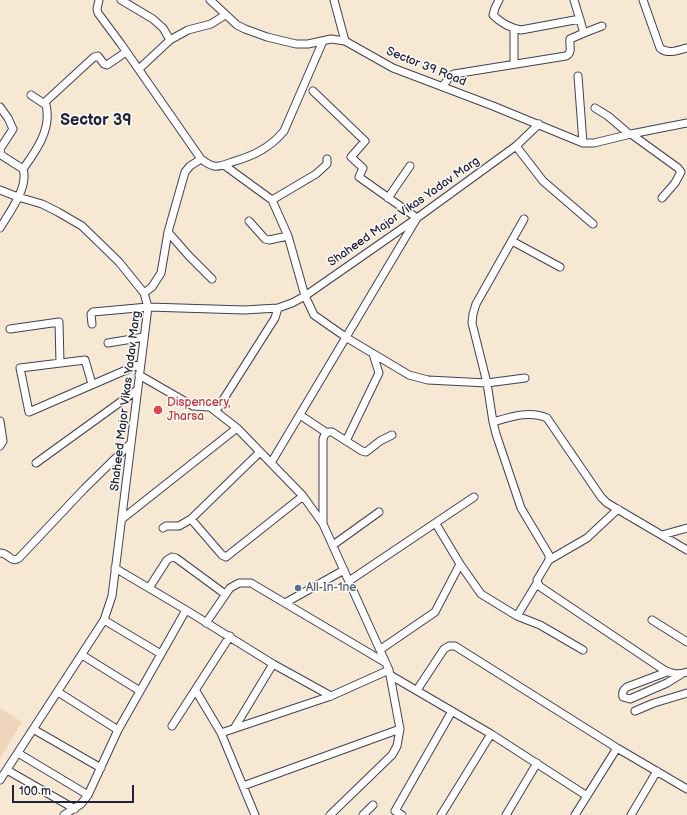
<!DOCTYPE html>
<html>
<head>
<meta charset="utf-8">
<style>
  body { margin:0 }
  #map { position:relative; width:687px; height:815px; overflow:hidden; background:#f7e8d4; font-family:"Balsamiq Sans",sans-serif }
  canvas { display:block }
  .scale { position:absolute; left:12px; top:785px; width:122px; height:18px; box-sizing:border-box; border:2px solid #22223b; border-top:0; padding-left:5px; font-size:12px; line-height:14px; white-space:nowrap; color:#22223b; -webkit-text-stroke:3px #fdfcf7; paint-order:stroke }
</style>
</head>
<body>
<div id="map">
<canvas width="687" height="815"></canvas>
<div class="scale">100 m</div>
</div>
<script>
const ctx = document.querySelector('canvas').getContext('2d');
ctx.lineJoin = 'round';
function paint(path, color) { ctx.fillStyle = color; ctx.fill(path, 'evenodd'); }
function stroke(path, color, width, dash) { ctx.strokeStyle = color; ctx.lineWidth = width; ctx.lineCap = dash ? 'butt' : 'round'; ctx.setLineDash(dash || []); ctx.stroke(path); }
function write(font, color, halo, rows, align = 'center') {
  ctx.font = font + ' "Balsamiq Sans",sans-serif'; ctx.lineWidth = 3; ctx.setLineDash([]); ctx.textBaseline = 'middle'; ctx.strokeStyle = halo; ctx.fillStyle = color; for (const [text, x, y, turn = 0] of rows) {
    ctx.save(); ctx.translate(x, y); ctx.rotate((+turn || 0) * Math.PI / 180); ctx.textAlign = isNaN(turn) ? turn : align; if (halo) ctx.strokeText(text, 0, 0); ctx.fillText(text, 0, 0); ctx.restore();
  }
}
paint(new Path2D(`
  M0 708 22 722 0 759Z`), '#efd6bb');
const street = new Path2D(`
  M99 0 97 9 98 13 121 44 201 159
  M121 0 153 19 163 28 170 40 139 69
  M210 0 237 25 245 29 267 37 296 44H308L331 39 345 41 393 68 493 106 583 143H594L631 134 687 123
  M334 0 345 41
  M499 0 495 8 493 15C501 23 510 28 521 30L580 19
  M574 0 584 33 602 26
  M643 0 660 48C668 55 678 50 687 48
  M514 29V63
  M170 40 188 30 211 24 225 15
  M578 76 583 143
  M443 86 450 76 454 74 566 56C573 52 569 46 570 39L584 33
  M44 103 94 57 98 56 104 64 107 65 126 52
  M0 107 8 118 13 129 0 149 1 155 23 169C29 187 9 213 0 228
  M595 108 608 116 629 134
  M631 134 678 168 681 172 675 183 662 198
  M516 146 543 181 593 224
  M224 165 272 200 288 236 305 296 314 315 347 338 409 375 428 380 487 383 525 378
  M23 169C36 151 52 129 46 105L31 95
  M0 190 18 197 42 204 58 212 82 226 119 262 144 293 148 307 112 596 104 620 0 780
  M388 198 410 166
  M272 200 316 174 327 164V159
  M524 219 476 304 473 314 472 323 487 383 493 422 496 434 521 508 549 555V560L537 580 539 586 664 670C672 674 678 675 687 672
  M249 221 265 239 269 240 288 236
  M168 232 189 256 212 279
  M512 241 560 267
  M144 293 152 287 161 273 168 232 185 172 190 166 201 159C205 162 209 165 214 166 220 167 227 164 232 162 253 156 270 148 284 131L323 41
  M92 324 91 314 93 312 148 307 244 310 278 308 292 303 305 296 417 218 516 146 539 124
  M10 329 59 322 60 363
  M108 343 144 337
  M139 375 193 406 210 407 237 428 303 496 323 524 389 670 400 729 397 746 392 755 330 815
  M92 384 85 360 20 368 29 412 140 364
  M216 411 275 318 278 308
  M300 415 327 433
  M0 421 3 441 0 446
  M493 422C510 417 530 410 547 418L601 497 607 503 687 550
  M346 441 379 373 373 354
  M36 463 137 390
  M271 463 417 218 359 177 363 168 351 157 365 141 313 91
  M122 519 237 428
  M191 519 222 555 226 557 303 496
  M323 524V439L325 434 328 432H332L362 451 366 452 380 441 392 435
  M436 524 460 564 481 594 517 616
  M163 528 166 526H179L191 519 260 452
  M662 535 687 528
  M333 545 379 512
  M0 553C8 552 11 564 19 558L84 489 131 443
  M549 560 587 538 618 509
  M115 568 186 610 273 664 331 696
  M349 581 474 497
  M537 583 517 616 540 625 583 650
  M149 588 167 560 172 557 176 558 225 594
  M285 603 344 570
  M104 620 161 654
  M652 620 687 642
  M206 623 230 588 239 583H251L386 663
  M381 649 435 612 460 564
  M82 655 140 691
  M667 672 627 687C623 690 622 692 623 697L630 699 667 683 680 675
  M390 675 491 734 587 796
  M417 690 444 649 449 646H455L617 748 687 789
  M196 691 221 733 255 815
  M58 692 118 730
  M635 711 654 703 687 693
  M172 726 230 636
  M235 727 273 664
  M33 729 101 768
  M221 733 331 696 389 670
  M18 753 88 795
  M7 770 75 809
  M243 786 400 729
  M64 815 81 804 88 795 118 730 186 610
  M363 815 373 805
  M402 815 395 811 452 711
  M441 815 491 734
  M506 815 537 763
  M575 815 617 748
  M631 815 657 771`);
stroke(street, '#424052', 9);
stroke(street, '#fff', 7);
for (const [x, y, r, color] of [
  [158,410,5,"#e0444e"],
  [298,588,4,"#5c6f8a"]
]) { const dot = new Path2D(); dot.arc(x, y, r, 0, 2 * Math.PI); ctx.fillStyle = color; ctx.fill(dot); stroke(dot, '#fdfcf7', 1.5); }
write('12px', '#22223b', '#fdfcf7', [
  ["Sector 39 Road",426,67,22],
  ["Shaheed Major Vikas Yadav Marg",404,212,-35],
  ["Shaheed Major Vikas Yadav Marg",126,401,-83]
]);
write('12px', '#be3a42', '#fdfcf7', [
  ["Dispencery,",167,403],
  ["Jharsa",167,417]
], 'left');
write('12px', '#4e5e75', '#fdfcf7', [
  ["All-In-1ne",306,588]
], 'left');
write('bold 16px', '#22223b', '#fdfcf7', [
  ["Sector 39",96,121]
]);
</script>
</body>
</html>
